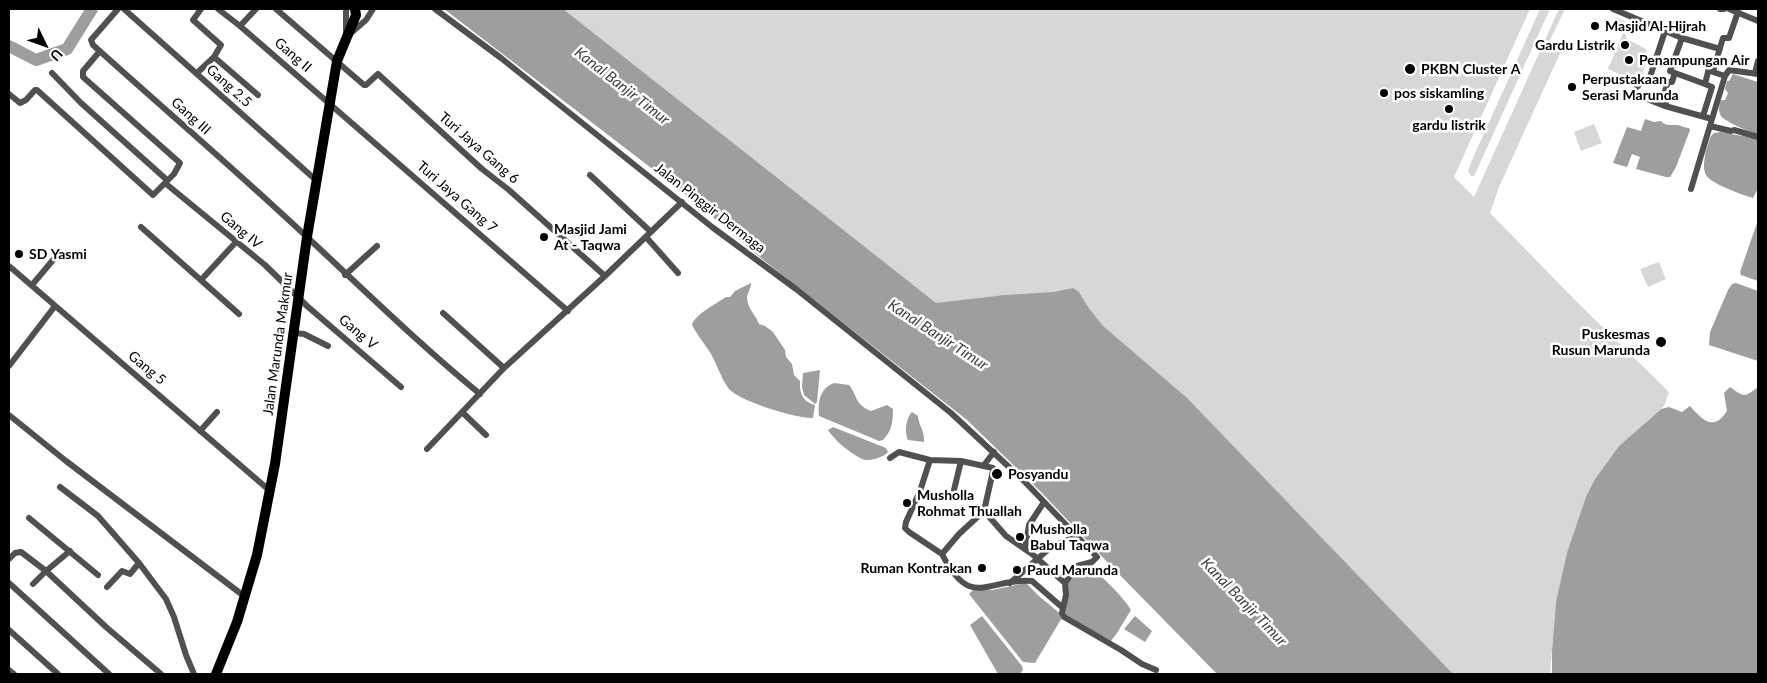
<!DOCTYPE html>
<html>
<head>
<meta charset="utf-8">
<style>
  body { margin:0 }
  #map { position:relative; width:1767px; height:683px; overflow:hidden; background:#fff; font-family:Lato,sans-serif }
  canvas { display:block }
  .frame { position:absolute; inset:0; border:10px solid #000; pointer-events:none }
  .north { position:absolute; left:20px; top:20px; width:50px; height:50px; -webkit-text-stroke:4px #fff; paint-order:stroke; rotate:132deg; font-size:14px; font-weight:700; line-height:20px; text-align:center; color:#000 }
  .north::after { content:''; display:block; margin:auto; width:18px; height:22px; background:#000; clip-path:polygon(50% 0,100% 100%,50% 72%,0 100%) }
</style>
</head>
<body>
<div id="map">
<canvas width="1767" height="683"></canvas>
<div class="frame"></div>
<div class="north">U</div>
</div>
<script>
const ctx = document.querySelector('canvas').getContext('2d');
ctx.lineJoin = 'round';
function paint(path, color) { ctx.fillStyle = color; ctx.fill(path, 'evenodd'); }
function stroke(path, color, width, dash) { ctx.strokeStyle = color; ctx.lineWidth = width; ctx.lineCap = dash ? 'butt' : 'round'; ctx.setLineDash(dash || []); ctx.stroke(path); }
function write(font, color, halo, rows, align = 'center') {
  ctx.font = font + ' Lato,sans-serif'; ctx.lineWidth = 5; ctx.setLineDash([]); ctx.textBaseline = 'middle'; ctx.strokeStyle = halo; ctx.fillStyle = color; for (const [text, x, y, turn = 0] of rows) {
    ctx.save(); ctx.translate(x, y); ctx.rotate((+turn || 0) * Math.PI / 180); ctx.textAlign = isNaN(turn) ? turn : align; if (halo) ctx.strokeText(text, 0, 0); ctx.fillText(text, 0, 0); ctx.restore();
  }
}
paint(new Path2D(`
  M557 9H1530L1454 177 1474 197 1559 9H1565L1549 42 1562 49 1499 187 1490 213 1576 301 1669 392 1664 406 1619 446 1595 479 1556 602 1550 674H1446L937 309Z
  M1540 9H1550L1476 172 1474 176H1471L1468 171 1472 160Z
  M1616 17 1630 24 1625 34 1627 39 1646 49 1648 58 1639 83 1608 69 1622 36 1623 31Z
  M1594 124 1602 143 1581 151 1574 132Z
  M1659 262 1666 279 1648 287 1640 269Z`), '#d7d7d7');
paint(new Path2D(`
  M444 9H563L936 303 1005 295 1054 292 1073 288 1079 292 1088 307 1103 326 1187 398 1453 674H1217L1111 566 1040 491 967 420 762 259 689 197Z
  M1733 74 1758 82V135C1751 132 1725 122 1721 116 1718 111 1719 105 1721 100H1725L1728 93 1725 89 1727 81H1729Z
  M1645 119 1654 122 1661 121C1666 126 1669 125 1676 125 1681 125 1684 128 1689 128L1690 130 1676 167 1670 177H1666L1636 169 1640 157 1632 154 1627 167 1613 163 1627 127 1641 131Z
  M1721 132 1758 139V188L1753 198C1743 195 1711 184 1706 175 1701 165 1707 146 1711 136L1714 133Z
  M1758 220V281L1741 275 1740 272Z
  M751 283C751 289 747 293 747 298 747 308 756 315 759 324L765 326 773 332 785 350 786 357 792 364 794 375 800 381C799 393 803 402 815 405L813 418C798 419 739 401 729 389 722 380 717 365 711 354 705 344 697 335 692 325 694 315 716 304 726 297H730L735 291Z
  M1736 283 1758 291V361L1709 345 1710 332 1728 290 1732 284Z
  M820 370 817 402 815 404 804 395 802 387 803 373Z
  M834 383 849 385C858 396 854 404 871 411L887 405 893 409C893 421 892 431 883 440L879 441 819 416C818 402 819 389 834 383Z
  M1730 387C1744 397 1744 398 1758 387V674H1552V651L1556 602 1567 553 1586 497 1595 479 1619 446 1661 409 1669 407 1682 412 1690 406C1703 420 1713 432 1727 411L1724 393Z
  M912 412 918 416C919 427 925 431 924 442L908 440C904 432 906 418 912 412Z
  M833 427 886 448 888 452C884 457 869 462 862 459 850 453 835 441 828 430Z
  M1085 566C1096 568 1125 599 1131 610L1117 633 1111 641 1065 617 1067 584 1078 567Z
  M1026 583 1039 596 1063 616 1035 663 1023 662 969 594 973 590H992Z
  M982 616 1022 666 1023 670 1020 674H998L970 625Z
  M1135 616 1152 631 1145 642 1124 629Z`), '#9e9e9e');
stroke(new Path2D(`
  M9 46 36 60 67 49 92 9`), '#9e9e9e', 12);
stroke(new Path2D(`
  M118 9 91 40 93 45C164 109 237 171 307 237 364 290 420 345 480 394
  M124 9 317 181
  M201 9 193 20 221 45 214 57
  M218 9 240 26 568 311
  M276 9 364 85H366L378 74 482 169 509 190 605 276
  M435 9 501 58 712 227 796 289 951 413 1024 481 1097 557 1092 562 1077 566 1065 583
  M1613 9 1682 38 1720 49
  M1720 9H1724
  M1729 9 1758 21
  M240 26 256 9
  M346 33V9
  M351 33 366 20 373 9
  M1714 68 1713 72 1725 76
  M52 73 81 103 167 180
  M197 73 214 57 258 95
  M1675 73 1705 84
  M1755 73 1758 61
  M1637 87 1642 82 1649 80 1665 31
  M9 94 20 103 26 100 35 90H37L153 195 174 174 180 163 83 77V71L100 51
  M1634 94 1665 106 1712 119 1725 76 1729 70 1758 74
  M1665 106 1669 92 1665 91 1668 82H1672L1675 73 1670 71 1682 38
  M1703 116 1712 87 1705 84 1709 68H1714L1723 38H1729L1738 12
  M1710 126 1731 131 1734 130 1758 137
  M590 175 651 232
  M165 183 265 265 307 306 401 387
  M1691 189 1712 119
  M141 227 239 314
  M646 237 678 273
  M9 266 269 490
  M345 275 377 246
  M201 280 236 242
  M32 285 53 260
  M443 313 504 368
  M294 333 304 334 328 346
  M9 366 55 306
  M462 412 486 435
  M9 415 66 461 244 596
  M200 431 217 412
  M427 449 504 368 605 276 682 202
  M890 458 899 452 930 460 961 461 954 490
  M930 460 920 491 906 522 905 528 909 532 942 554 959 534 984 511 1006 536 1032 554 1065 583 1066 595 1062 613 1064 617 1121 650 1142 664 1156 670
  M961 461 993 468V471L984 511
  M984 465 994 452
  M60 487 98 516 139 563 166 599 174 617 186 655 194 674
  M29 518 98 575
  M1025 549 1029 525 1044 502
  M942 554C971 611 987 578 1032 581L1063 608
  M9 559 15 553 21 552 46 571 70 551
  M9 583 109 674
  M1010 583 1051 547 1077 536
  M33 584 46 571 106 627 161 674
  M107 587 122 571 130 574 139 563
  M9 630 58 674
  M9 670 14 674`), '#505050', 6);
stroke(new Path2D(`
  M216 674 237 622 257 555 275 464 307 237 337 61 356 15 355 9`), '#000', 10);
for (const [x, y, r, color] of [
  [1595,26,5,"#000"],
  [1625,45,5,"#000"],
  [1629,60,5,"#000"],
  [1410,69,6,"#000"],
  [1572,87,5,"#000"],
  [1384,93,5,"#000"],
  [1449,109,5,"#000"],
  [544,237,5,"#000"],
  [19,254,5,"#000"],
  [1661,342,6,"#000"],
  [997,474,6,"#000"],
  [907,503,5,"#000"],
  [1020,537,5,"#000"],
  [982,568,5,"#000"],
  [1017,570,5,"#000"]
]) { const dot = new Path2D(); dot.arc(x, y, r, 0, 2 * Math.PI); ctx.fillStyle = color; ctx.fill(dot); stroke(dot, '#fff', 2); }
write('bold 14px', '#000', '#fff', [
  ["Masjid Al-Hijrah",1605,26],
  ["Gardu Listrik",1615,45,"right"],
  ["Penampungan Air",1639,60],
  ["PKBN Cluster A",1421,69],
  ["Perpustakaan",1582,79],
  ["Serasi Marunda",1582,95],
  ["pos siskamling",1394,93],
  ["gardu listrik",1449,125,"center"],
  ["Masjid Jami",554,229],
  ["At - Taqwa",554,245],
  ["SD Yasmi",29,254],
  ["Puskesmas",1650,334,"right"],
  ["Rusun Marunda",1650,350,"right"],
  ["Posyandu",1008,474],
  ["Musholla",917,495],
  ["Rohmat Thuallah",917,511],
  ["Musholla",1030,529],
  ["Babul Taqwa",1030,545],
  ["Ruman Kontrakan",972,568,"right"],
  ["Paud Marunda",1027,570]
], 'left');
write('14px', '#000', '#fff', [
  ["Gang II",293,55,41],
  ["Gang 2.5",229,86,42],
  ["Gang III",191,116,42],
  ["Turi Jaya Gang 6",479,148,41],
  ["Turi Jaya Gang 7",457,197,41],
  ["Jalan Pinggir Dermaga",710,208,38],
  ["Gang IV",241,230,40],
  ["Gang V",358,332,40],
  ["Jalan Marunda Makmur",278,344,-82],
  ["Gang 5",147,368,40]
]);
write('italic 15px', '#3f3f3f', '#fff', [
  ["Kanal Banjir Timur",622,86,38],
  ["Kanal Banjir Timur",938,335,33],
  ["Kanal Banjir Timur",1244,602,46]
]);
</script>
</body>
</html>
